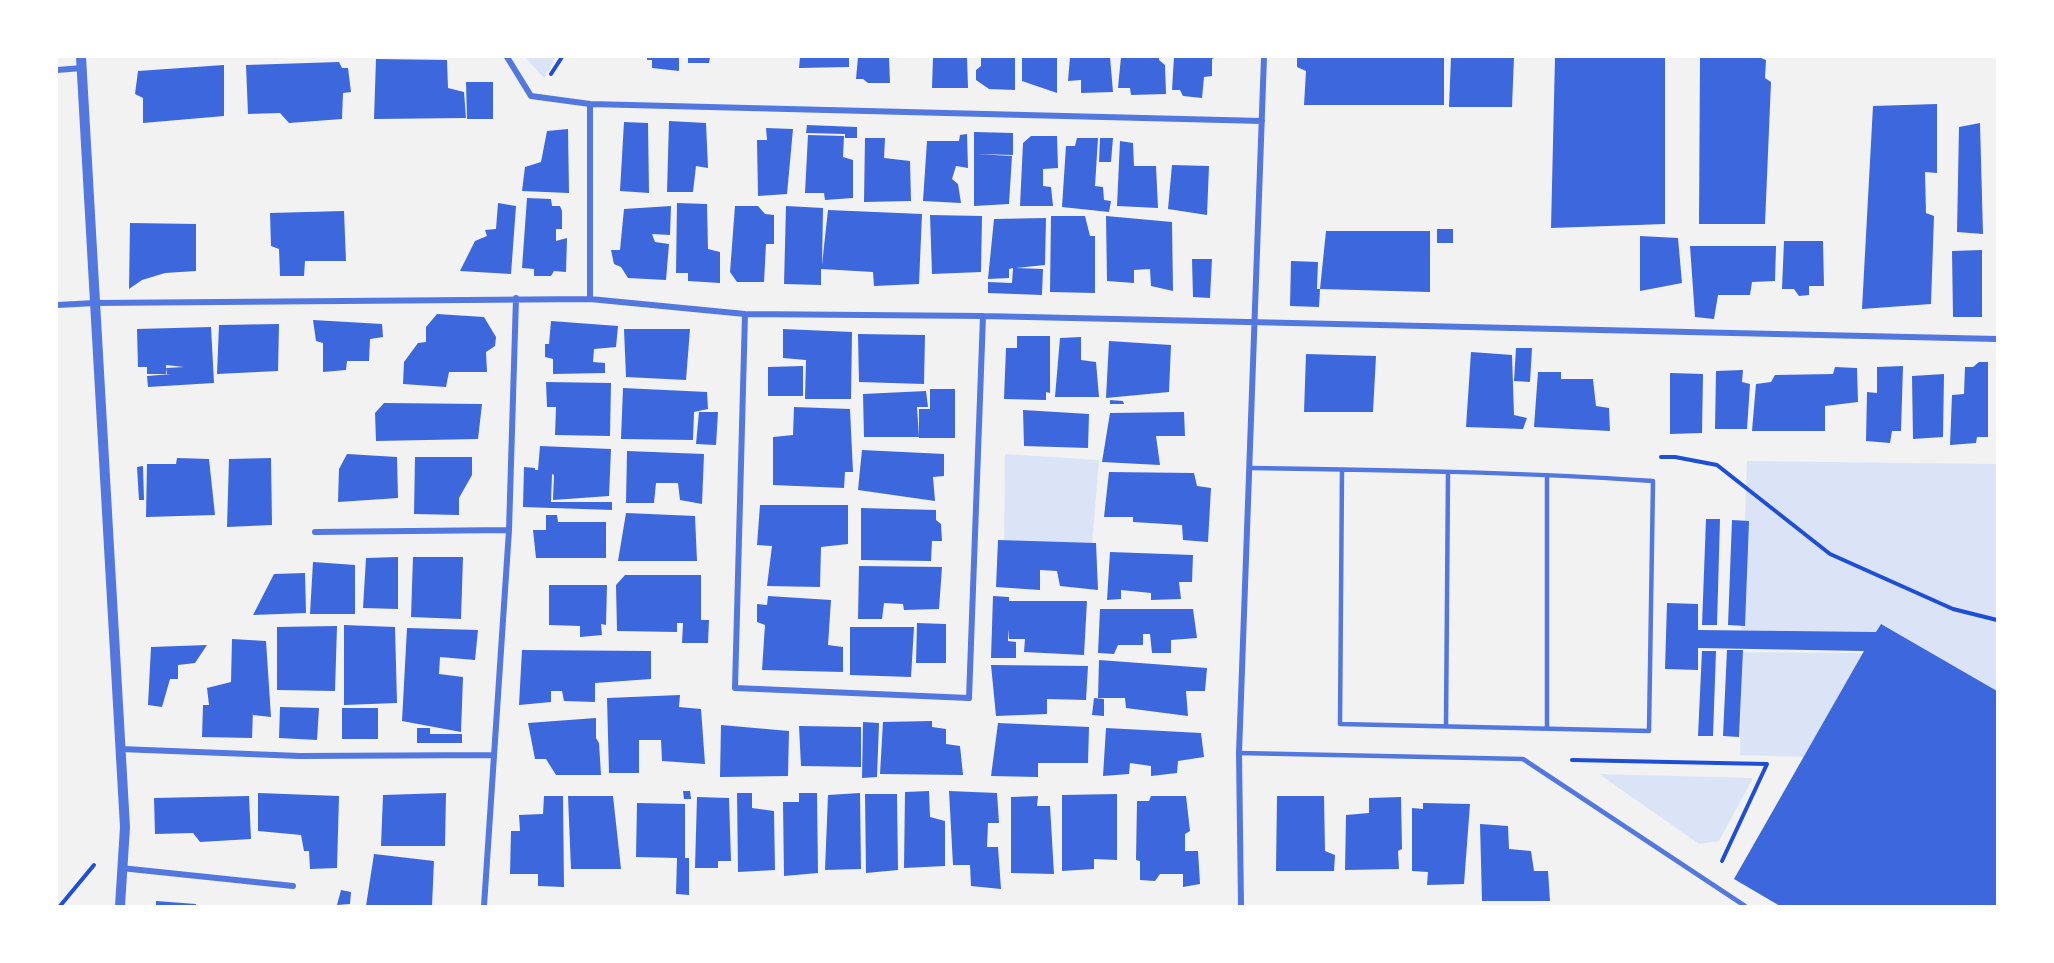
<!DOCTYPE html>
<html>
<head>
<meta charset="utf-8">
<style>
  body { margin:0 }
  #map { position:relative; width:2054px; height:963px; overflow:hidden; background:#f2f2f2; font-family:Manrope,sans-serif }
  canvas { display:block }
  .frame { position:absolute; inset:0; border:58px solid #fff; pointer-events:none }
</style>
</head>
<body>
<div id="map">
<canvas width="2054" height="963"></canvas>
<div class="frame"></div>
</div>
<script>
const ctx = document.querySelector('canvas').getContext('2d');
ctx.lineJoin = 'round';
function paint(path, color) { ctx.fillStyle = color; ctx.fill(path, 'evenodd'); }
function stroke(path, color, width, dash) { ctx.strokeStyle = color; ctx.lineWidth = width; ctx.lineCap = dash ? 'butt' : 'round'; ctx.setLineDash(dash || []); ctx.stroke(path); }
paint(new Path2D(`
  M525 57H556L544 78Z
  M1005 454 1099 460 1092 545 1004 546Z
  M1747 461 1997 464V691L1881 624 1875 635 1741 630Z
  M1742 652 1863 653 1805 757 1740 755Z
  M1599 774 1753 778 1719 841 1699 844Z`), '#dbe4f7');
paint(new Path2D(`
  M647 57H679V71L652 68V60H647Z
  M688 57H710L709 63H688Z
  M800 57H849V67L799 68Z
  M858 57H889L890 83H868L863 79H856Z
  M933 57H967L968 88H932Z
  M981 57H1015V90L989 89 976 80V70L981 66Z
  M1022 57H1057V93L1022 81Z
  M1070 57H1110L1113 92 1081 93V80L1068 81Z
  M1121 57H1159V60L1165 65 1166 94 1131 95 1130 88H1118Z
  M1174 57H1216L1212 59V76L1204 77 1202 98 1183 96 1180 90H1172Z
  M1297 57H1444V105H1304L1306 71 1297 67Z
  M1451 57H1514L1512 107H1449Z
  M1555 57H1665V224L1551 228Z
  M1700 57H1759L1766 60 1765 78 1771 82 1765 224H1699Z
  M376 59 447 60 448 88 464 92 466 118 374 119Z
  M339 62 342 68H348L351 92 343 93 342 119 289 123 280 113 248 114 246 65Z
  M224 65V116L143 123V98L135 94 138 71Z
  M466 82H493V119H467Z
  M1937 104V173L1925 172 1926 213 1934 216 1931 304 1862 309 1873 106Z
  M669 121 706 123 708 168 696 166 693 192H667Z
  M624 122 648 123 649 193 620 191Z
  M1980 123 1983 234 1957 232 1959 127Z
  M807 125 857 127V138H845V134L806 133Z
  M766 128 793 129 787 194 758 196 757 140H767Z
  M568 129 569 193 522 191 525 167 541 162 547 131Z
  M974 132 1013 133V155L977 154 1012 156 1009 204 974 206Z
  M967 134 968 168 956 166 952 179 958 184 961 203 923 201 927 141H959L960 135Z
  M808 135 844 136 843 157 853 160V198L825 200 824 193H805Z
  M1031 136H1057L1058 168 1043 169V186L1051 187 1053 206H1020L1023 143Z
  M865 138H885L884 158 910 161 911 201 864 202Z
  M1077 138H1098L1095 186 1103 187 1104 200 1111 201 1109 212 1062 207 1066 146H1075Z
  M1100 138H1113L1111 162H1099Z
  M1120 141 1133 143 1134 166H1156L1158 208 1117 206Z
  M1172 165 1209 166 1207 215 1168 209Z
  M527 198 551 199 552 206H560L562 211V229H556V241L567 238 566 272 554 271 551 276H534V269L522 268Z
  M498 203 516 206 511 274 460 271 475 241 487 236 485 230 496 229Z
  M677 203 707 204 708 249 720 252V283L688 281V273H676Z
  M671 206 670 235 652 234 655 242 669 244 666 280 628 278 621 267 614 264 611 250H620L624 209Z
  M735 206H758L765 214 774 215V244H766L764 282H737L730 272Z
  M786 206 823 208 822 265 828 210 922 214 919 284 874 286 873 272 821 269V285L784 284Z
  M344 211 346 261H305L304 276H280L279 249 271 246 270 213Z
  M930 215 982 216 981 272 932 274Z
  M1051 216H1085L1090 236H1095V293L1050 292Z
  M1106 216 1172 222 1173 291 1151 286 1150 269 1134 270V283L1107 281Z
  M1046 218 1045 265 1016 268 1043 269 1042 295 988 293V282L1012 283 1013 268 1009 269V278L988 279 994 219Z
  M130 223 196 224V271L165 273 142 280 129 289Z
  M1437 229H1453V243H1437Z
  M1326 231H1430V292L1320 289Z
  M1640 236 1678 238 1682 283 1640 291Z
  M1784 241H1823L1824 286H1809V295L1799 296 1794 289H1782Z
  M1690 246H1776L1775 281 1752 282 1750 295H1718L1714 319 1695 317Z
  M1982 250V317H1953L1952 251Z
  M1192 259H1212L1210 298 1193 297Z
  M1291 261 1318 262 1317 289H1320L1319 307 1290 306Z
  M437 314 484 317 496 337 495 346 486 352 487 372H449L446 387 403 384 404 362 418 343 426 342V327Z
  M313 320 382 324 383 337 370 339 369 361H347L346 370 323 372V343L316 341Z
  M551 321 618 326 616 347 594 349 593 362 605 363V373L553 374V359L545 357V344H549Z
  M279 324 278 371 217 374 219 325Z
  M211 327 214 383 148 387 147 376 171 374H167L166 368 184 367 166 365V374H147V367H138L137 329Z
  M624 329H690L686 380 626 377Z
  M783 329 852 332 851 399H805L806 360 783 358Z
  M858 334 925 335 924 384 859 382Z
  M1017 336H1050V393L1046 392V400L1004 399 1006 348H1017Z
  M1081 337V360L1096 362 1099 397H1055L1060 338Z
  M1109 341 1171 345 1169 392 1106 398Z
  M1516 348H1532L1530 382 1514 381Z
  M1471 352 1512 355 1514 415 1527 418 1523 429 1466 427Z
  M1306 354 1376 356 1373 412H1304Z
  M1979 362H1988V437H1977L1976 443 1950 445 1952 395 1964 394 1965 367H1973Z
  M803 366V396H768V367Z
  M1903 366 1901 431H1892L1890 443 1866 441 1867 392 1877 393V367Z
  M1835 367 1857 368 1858 402 1825 406V431H1752L1756 384 1771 382 1775 375 1833 374Z
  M1743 370 1742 382 1750 384 1747 429H1715L1716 371Z
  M1538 372H1561V379H1593L1596 406 1609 408 1610 431 1534 427Z
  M1670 373 1703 374 1702 433 1670 434Z
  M1944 374 1943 437 1913 439 1912 376Z
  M546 382 611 383 610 436 555 435 556 407H547Z
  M623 388 707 392 708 409 694 412 693 440 621 439Z
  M930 389H955V438H919V409H930Z
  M926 391 928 407H917L919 437H864L863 394Z
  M1110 400 1123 401 1124 404H1110Z
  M384 403 482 404 478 439 376 441 375 413Z
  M794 407 850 409 853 472H845L844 488 773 485V437L793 435Z
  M1023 410 1089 414 1088 448 1024 446Z
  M699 412H718L716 445 696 444Z
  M1184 412 1185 436H1156L1160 465 1102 462 1110 413Z
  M540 446 611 449 609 496 553 500 554 475 552 474 551 502H612V510L523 507 524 467 535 468V470H538Z
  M862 450 944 454V476L933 477 935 501 858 490Z
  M627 451 704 454 702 504 680 500 678 483H656L654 503H626Z
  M347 454 397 457 398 498 338 502 339 469Z
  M415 457H472V475L459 498V515L414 514Z
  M177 458 209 459 215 515 146 517 147 464H176Z
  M271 458 272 525 227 527 229 459Z
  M143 466 144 500H139L137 467Z
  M1109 472 1194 473 1197 486 1211 488 1208 542 1183 540 1182 525 1133 522V517H1104Z
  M760 505H848V544L821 547 820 587 767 586 772 546 757 545Z
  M861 508 936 510V520L941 524 942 541H932L931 561 861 560Z
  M626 513 695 516 697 561H618Z
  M546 515H557L558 522H606V558H536L533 530H546Z
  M1706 519H1720L1717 625H1702Z
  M1732 520 1749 521 1745 626 1728 625Z
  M998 540 1096 543 1098 590 1060 586 1057 571 1040 570V590L996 587Z
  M1110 552 1193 555 1192 582H1179L1181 599 1151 600V593L1121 590V599L1107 600Z
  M398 557V609L363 608 366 558Z
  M413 557H463L461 619 411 617Z
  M313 562 355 565V614H310Z
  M859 566 942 567 939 609 904 610 903 604 884 603 882 619H858Z
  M305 573 306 613 253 615 274 574Z
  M625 575H701V620H709L708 643H682L683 623H677V632L617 631 616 585Z
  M549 585H607L606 625 601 624 602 635 580 637V626L549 625Z
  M768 596 831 600 828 645 843 647V672L762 670 765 625 757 622V604L767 605Z
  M993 596 1009 597V601H1087L1084 655 1024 652 1025 639H1009L1008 629V641L1016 642V658H991Z
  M1667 603 1698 604V630L1876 632 1881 624 1997 691V906H1780L1734 879 1864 651 1698 648V670L1665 669Z
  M1100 609H1193L1197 638 1171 640V653H1152L1150 634H1143V645H1118L1114 654 1098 653Z
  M917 623 946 624V663H916Z
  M344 625 395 627 397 703 344 705Z
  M337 626 335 691 277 690V627Z
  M850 627H914L911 677 850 675Z
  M407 628 478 630 475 660 440 657 439 674 463 677 461 732 402 721Z
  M232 639 266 641 271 717 253 715V710L252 738 202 737 203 705H209L207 688 231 682Z
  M207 645 195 663 178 665V679H170L162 707 148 705 151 647Z
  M522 650 651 651V679L595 683V702L564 701 562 691H551V702L519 705Z
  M1727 650H1743L1739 737 1723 736Z
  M1702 651H1716L1713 736H1698Z
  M1099 660 1207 668 1205 691H1186L1188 716 1126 708 1125 698H1098Z
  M991 665 1088 666 1086 700 1047 699V714L996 716Z
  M680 695 679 707 701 709 705 764 662 761 661 740H639V773H609L607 698Z
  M1094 698 1104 699V716L1092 715Z
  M280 707 319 708 317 740 279 738Z
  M342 708H378V739H342Z
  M596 718V738L599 743 601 775H556L546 759H535L528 723Z
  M932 721V727L946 729V744L960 746 963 775 880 774 883 722Z
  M863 722 879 723 877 777 862 778Z
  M998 723 1089 727 1088 763H1038V777L991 776Z
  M721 725 789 731 788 776 720 777Z
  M799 726 861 727V767L801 766Z
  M417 728H430V734H462V743H417Z
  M1106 728 1201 733 1204 757 1178 761 1177 773 1151 776V766L1130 763 1129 774 1103 776Z
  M683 791H690L691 799H684Z
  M929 791 930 817 945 821V866L904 868 905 792Z
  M949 791 997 793 999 823H988L987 847H998L1001 889 971 886 970 865H953Z
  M258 793 339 796 337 868 310 869 309 851H304L301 835 258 831Z
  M446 793 445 846H381L383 795Z
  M737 793H752V808L774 811 775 870 738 872Z
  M799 793H817L818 873 784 876 783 802H799Z
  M860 793 861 869 825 870 828 795Z
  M865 794H897L898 870 866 873Z
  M1117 794V860L1094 859V869L1062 871V795Z
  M249 796 251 839 200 842 193 833 155 834 154 798Z
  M544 796H563L564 887 538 886V874H510L511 831H520L519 815 543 814Z
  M568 796H613L621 869H571Z
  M1038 796 1037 806H1050L1054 874 1011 873V797Z
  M1151 796H1186L1190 831 1185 834V851H1198L1200 884 1183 887V874H1160L1155 881 1140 880V861L1136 860 1137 801H1149Z
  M1277 796H1324L1325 851 1335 855 1334 871H1276Z
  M697 797 729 798 731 861H718V868H695Z
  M1401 797 1402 849 1398 851 1399 869 1345 870 1346 815 1369 813V798Z
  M637 803 685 804V858H689V895L676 894 677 858 636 857Z
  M1423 803 1470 804 1464 884 1427 885 1428 872 1412 871V808L1423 809Z
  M1480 824 1508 826 1509 849 1531 851 1534 871H1548L1550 901H1482Z
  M374 854 434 861 432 906H366Z
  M341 890 351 892 350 904 337 905Z
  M156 901 196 904V906H156Z`), '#3d67dc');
stroke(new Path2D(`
  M551 74 562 57
  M1661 457H1675L1717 465 1830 554 1953 609 1997 620
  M1572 760 1767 764 1722 861
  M60 906 94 865`), '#1d4ed8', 4);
stroke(new Path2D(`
  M1250 468C1385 470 1519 472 1653 481L1649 731 1340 724 1342 470
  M1547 475V728
  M1446 726 1448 472
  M1239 753 1523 759 1745 906`), '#5277de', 4.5);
stroke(new Path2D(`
  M507 57 531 96 590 104V299
  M57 70 82 68
  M590 104 1262 121
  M57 305 95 303 590 299 745 314 983 316 1997 339
  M745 314 735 688 969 698 983 316
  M315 532 509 530
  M120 749 300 756 494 755
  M121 868 293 886
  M484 906 509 530 516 298
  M1241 906 1239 753 1264 57`), '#5277de', 6);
stroke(new Path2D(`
  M81 57 125 827 120 906`), '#5277de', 10);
</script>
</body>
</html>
